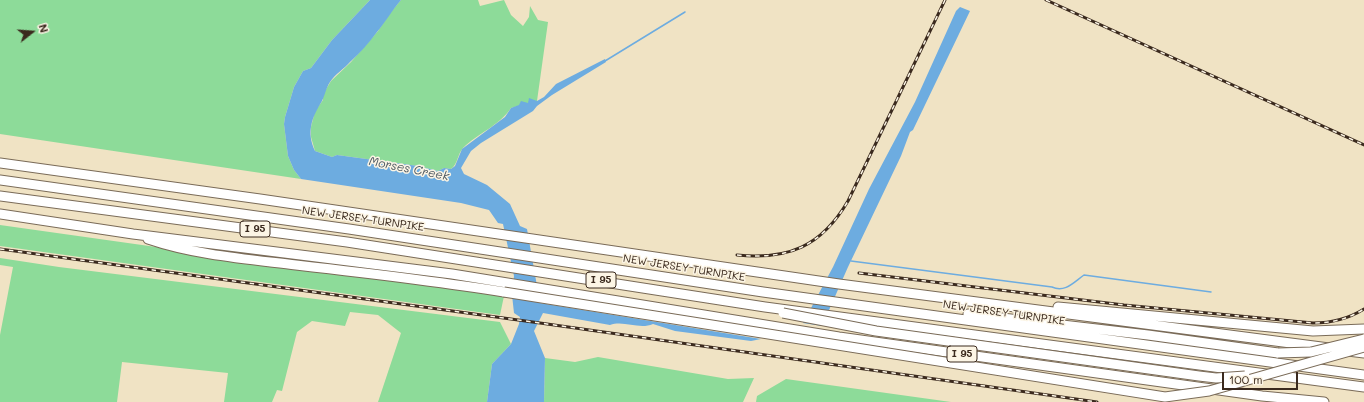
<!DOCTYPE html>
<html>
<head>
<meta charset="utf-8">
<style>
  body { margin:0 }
  #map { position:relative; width:1364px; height:402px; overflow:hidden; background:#f0e3c4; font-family:Mali,sans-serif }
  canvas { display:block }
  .north { position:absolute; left:12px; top:12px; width:40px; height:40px; -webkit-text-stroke:3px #fcf5e5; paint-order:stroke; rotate:73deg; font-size:11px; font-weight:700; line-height:16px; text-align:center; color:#3b2a1e }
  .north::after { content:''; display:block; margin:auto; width:14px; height:18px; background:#3b2a1e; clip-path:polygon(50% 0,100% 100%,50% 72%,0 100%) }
  .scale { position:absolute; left:1222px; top:372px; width:76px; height:18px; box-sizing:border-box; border:2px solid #3b2a1e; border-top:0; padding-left:5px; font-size:12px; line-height:14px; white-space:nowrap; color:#3b2a1e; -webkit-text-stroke:3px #fcf5e5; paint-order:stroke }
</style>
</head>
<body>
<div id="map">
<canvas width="1364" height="402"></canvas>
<div class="north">N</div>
<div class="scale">100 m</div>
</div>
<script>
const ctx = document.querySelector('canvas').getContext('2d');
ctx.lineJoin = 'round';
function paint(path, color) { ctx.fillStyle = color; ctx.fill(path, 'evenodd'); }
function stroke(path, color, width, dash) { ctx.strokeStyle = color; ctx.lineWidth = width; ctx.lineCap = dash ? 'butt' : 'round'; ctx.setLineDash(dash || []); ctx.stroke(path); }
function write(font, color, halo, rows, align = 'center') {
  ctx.font = font + ' Mali,sans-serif'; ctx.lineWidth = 3; ctx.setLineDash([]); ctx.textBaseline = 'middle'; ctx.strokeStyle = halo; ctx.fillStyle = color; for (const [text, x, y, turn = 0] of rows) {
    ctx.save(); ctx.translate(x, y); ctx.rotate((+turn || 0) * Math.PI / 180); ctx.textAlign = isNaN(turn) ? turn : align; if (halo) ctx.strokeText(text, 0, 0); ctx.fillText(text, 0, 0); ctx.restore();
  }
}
paint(new Path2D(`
  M0 0H370L332 40 311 68 303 71 294 87 285 117 284 124 288 156 294 170 301 179 0 134Z
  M401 0H478L480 6 504 0 511 15 523 26 529 17 530 6 538 20 548 22 537 101 511 108C499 126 478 133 463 148 457 155 458 164 451 169L444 168 438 171 418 166 337 155 332 157 315 151 311 137V127L315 111 323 100V94L331 81 351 62 378 31 390 13Z
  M0 225 504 296 500 315 0 246Z
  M0 258 59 267 500 322 511 344 492 364 487 402H378L401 333 378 315 350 312 345 326 312 321 297 332 282 391 277 390 272 402H224L228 373 122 362 117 402H0V335L13 267 0 265Z
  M598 357 728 379 754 378 743 402H544L545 358 575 362Z
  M786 379 951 402H756L757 396Z`), '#8ddb99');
paint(new Path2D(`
  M370 0H401C392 10 385 23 377 32 369 43 360 53 350 62 344 69 335 74 330 82 326 88 325 95 322 101 312 117 306 132 315 151L332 157 337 155 418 166 438 171 444 168 451 169 455 166 462 149 505 117 511 108 519 105 521 101 528 103 529 98 537 101 544 97 556 84 605 59 606 62 552 95 537 106 533 111 481 143 471 151 461 168 464 174 487 185 510 204 520 226 527 229 540 303 761 339 751 341 675 331 653 324C639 330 624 320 610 325L543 313 534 331 545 358 544 402H487L492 364 511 344 519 324 520 317 514 313 512 295 514 276 503 224 498 223 489 210 461 203 301 179 294 170 288 156 284 124 285 117 294 87 303 71 311 68 332 40Z
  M960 7 970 11 913 130 910 132 901 156 848 267 822 326 803 323 833 267 869 189 915 102 956 11Z`), '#6dace0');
stroke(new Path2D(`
  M605 61 685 12
  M851 261 1052 287C1065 293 1074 282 1084 275L1211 292`), '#6dace0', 1.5);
const highway = new Path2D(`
  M0 163 260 199 839 284 1329 348
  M0 180 349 229 763 292 1364 375
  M0 196 347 242 765 307 1364 387
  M0 214 133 234 452 274 839 337 1262 396 1324 402
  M148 239C195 255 247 259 296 265 366 273 435 281 504 292
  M1058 307 1313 331 1364 329
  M968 314 1148 335 1278 353
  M1348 351 1364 353`);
stroke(highway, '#7a6b58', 11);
stroke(highway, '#fff', 9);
const rail = new Path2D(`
  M1046 0 1364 145
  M0 249 540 323 1097 402
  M737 255C788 260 821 247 848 201L945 0
  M859 273 1124 305 1313 323C1332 323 1348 319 1364 309`);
stroke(rail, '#3b2a1e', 3);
stroke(rail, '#fcf5e5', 1.5, [4.5]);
const highwayBridge = new Path2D(`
  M504 292 1165 397 1209 391 1364 347
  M783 313 876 331 1199 376 1216 378 1245 376
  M1278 353 1311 352 1364 339`);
stroke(highwayBridge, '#7a6b58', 11, []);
stroke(highwayBridge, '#fff', 9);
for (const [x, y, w] of [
  [255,229,30],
  [601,280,30],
  [962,354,30]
]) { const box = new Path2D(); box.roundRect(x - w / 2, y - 8, w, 16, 3); ctx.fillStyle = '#fcf5e5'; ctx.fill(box); stroke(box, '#3b2a1e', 1); }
write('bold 10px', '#3b2a1e', null, [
  ["I 95",255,229],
  ["I 95",601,280],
  ["I 95",962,354]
]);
write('11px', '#3b2a1e', '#fcf5e5', [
  ["NEW JERSEY TURNPIKE",363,219,8],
  ["NEW JERSEY TURNPIKE",684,268,9],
  ["NEW JERSEY TURNPIKE",1004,313,8]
]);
write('italic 12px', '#4c5862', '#fcf5e5', [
  ["Morses Creek",409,169,11]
]);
</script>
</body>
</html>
